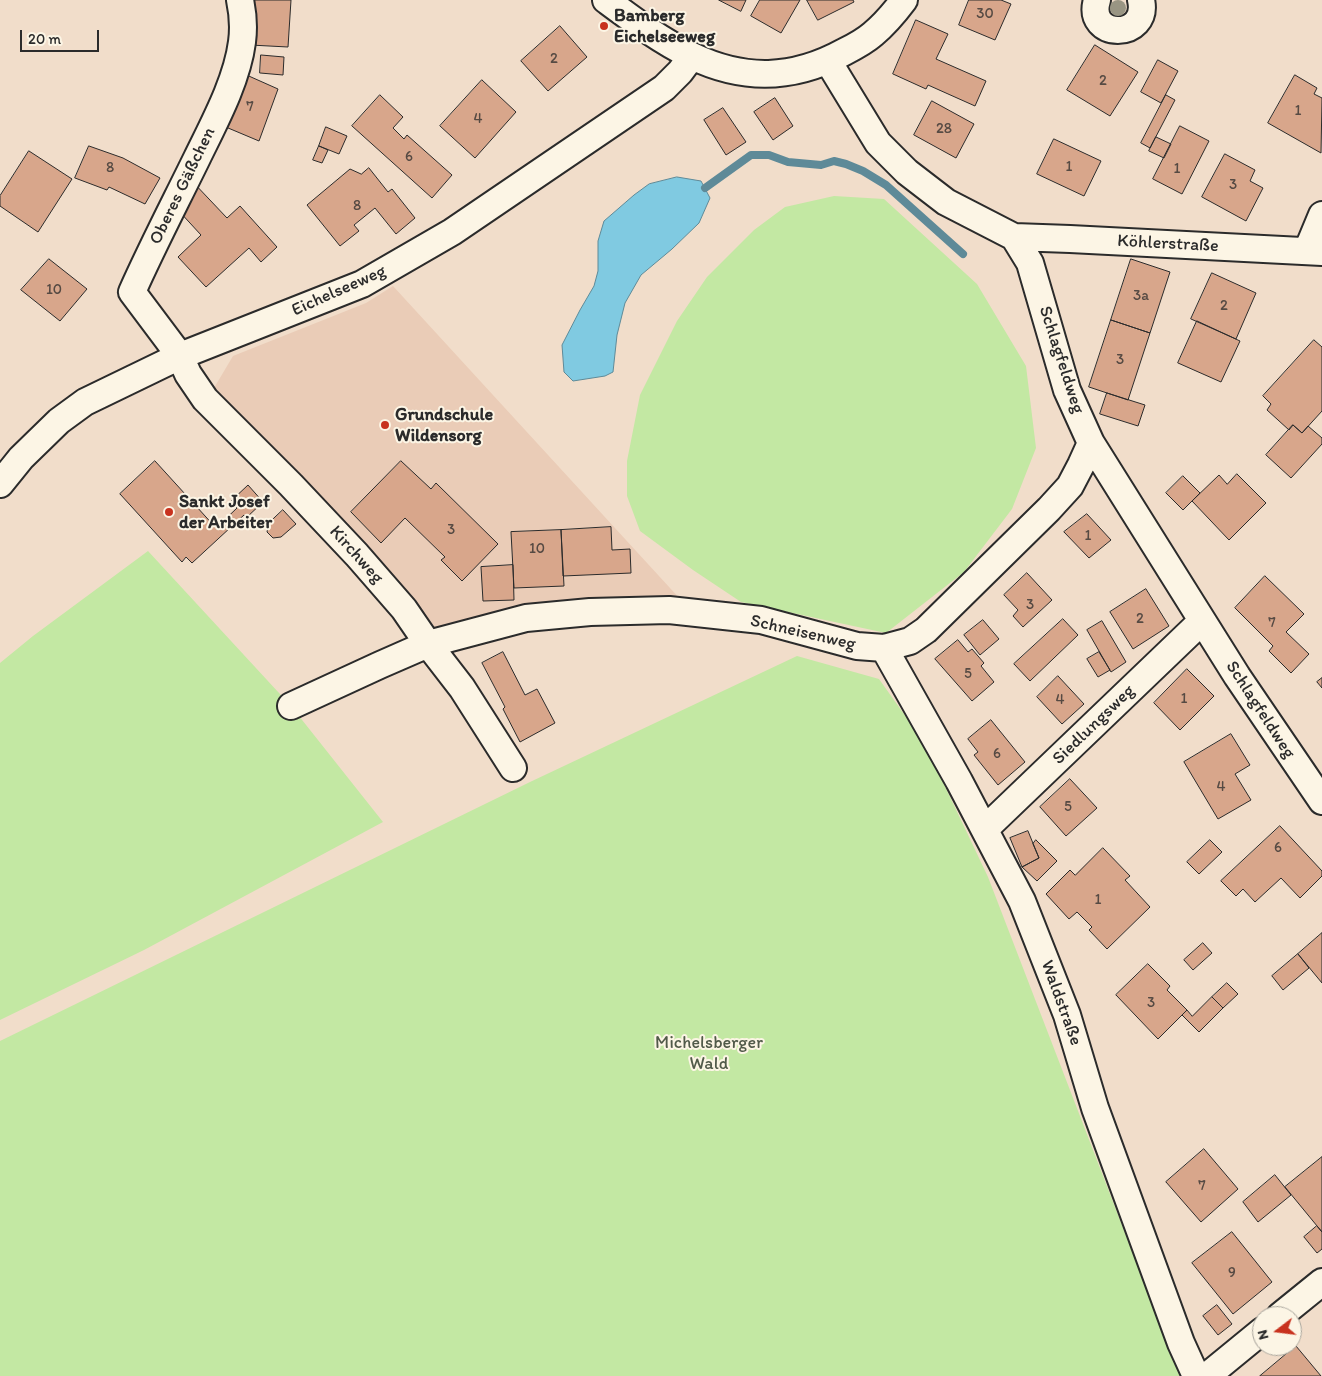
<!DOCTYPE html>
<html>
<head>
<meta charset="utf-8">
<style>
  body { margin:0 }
  #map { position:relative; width:1322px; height:1376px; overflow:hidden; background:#f1ddca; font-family:Itim,sans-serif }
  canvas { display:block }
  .north { position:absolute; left:1252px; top:1306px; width:50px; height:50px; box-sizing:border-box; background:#fcf5e5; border:1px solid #a8a49b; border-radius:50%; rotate:255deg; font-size:14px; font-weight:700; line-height:20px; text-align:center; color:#2b2b2b }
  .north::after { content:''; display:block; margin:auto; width:18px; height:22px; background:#c8321e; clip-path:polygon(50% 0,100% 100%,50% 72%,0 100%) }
  .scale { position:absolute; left:20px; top:30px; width:79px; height:22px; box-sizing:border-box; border:2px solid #2b2b2b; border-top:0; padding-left:6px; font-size:15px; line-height:18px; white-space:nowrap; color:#2b2b2b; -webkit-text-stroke:4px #fcf5e5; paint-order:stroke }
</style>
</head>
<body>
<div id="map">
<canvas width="1322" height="1376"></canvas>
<div class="north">N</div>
<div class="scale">20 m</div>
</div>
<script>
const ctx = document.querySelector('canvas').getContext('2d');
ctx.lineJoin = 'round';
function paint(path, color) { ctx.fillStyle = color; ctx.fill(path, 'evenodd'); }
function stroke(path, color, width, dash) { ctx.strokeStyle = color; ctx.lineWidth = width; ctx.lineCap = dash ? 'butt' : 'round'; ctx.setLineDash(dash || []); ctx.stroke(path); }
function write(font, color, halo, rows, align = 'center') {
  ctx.font = font + ' Itim,sans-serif'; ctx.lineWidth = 4; ctx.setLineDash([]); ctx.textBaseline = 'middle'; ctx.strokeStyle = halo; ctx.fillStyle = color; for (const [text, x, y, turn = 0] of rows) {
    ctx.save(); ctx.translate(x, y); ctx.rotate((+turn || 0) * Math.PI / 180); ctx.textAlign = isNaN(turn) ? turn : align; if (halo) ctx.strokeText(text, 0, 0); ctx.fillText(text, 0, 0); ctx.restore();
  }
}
paint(new Path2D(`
  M393 286 681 600 438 631 406 592 214 388 233 356 366 303Z`), '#eaccb7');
paint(new Path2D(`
  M834 196 884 199 977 284 1026 366 1036 448 1012 509 964 572 886 633 741 602 693 570 640 531 627 496V461L640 395 677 321 707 277 754 230 785 207Z
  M148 551 291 706 383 822 144 950 0 1020V663L33 636Z
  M797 656 879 679 924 742 988 877 1180 1376H0V1041L530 782Z`), '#c3e8a3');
const water = new Path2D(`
  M677 177 701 181 710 198 699 223 672 249 641 275 625 303 617 335 613 372 605 376 573 381 564 372 562 345 580 310 594 286 598 271V241L604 221 634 195 649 184Z`);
paint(water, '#80cae1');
stroke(water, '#5e8a98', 1);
stroke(new Path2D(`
  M705 188 751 155H769L788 162 821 165 834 161 846 164 863 171 886 185 963 254`), '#5e8a98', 8);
const building = new Path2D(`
  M253 0H291L288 47 250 45Z
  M719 0H746L741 11Z
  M760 0H800L781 33 751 16Z
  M807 0H853L854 2 818 20Z
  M969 0H1001L1011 4 995 40 959 25Z
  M916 20 948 34 936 59 986 81 975 106 928 85 926 89 893 74Z
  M560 26 587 57 548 91 521 61Z
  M1095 45 1138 72 1110 116 1067 90Z
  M261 55 284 57 283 75 260 73Z
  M1158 60 1178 71 1161 103 1141 92Z
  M242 73 278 89 259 141 221 125Z
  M1295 75 1317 88 1314 94 1322 98 1321 153 1268 123Z
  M482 80 516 112 475 158 440 126Z
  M380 95 403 117 393 128 404 139 407 135 452 175 432 198 352 126Z
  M1166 95 1175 100 1150 148 1141 143Z
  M775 98 793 126 773 140 754 112Z
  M932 101 974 124 956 158 914 135Z
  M723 108 746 142 726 155 704 120Z
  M1180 126 1209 141 1182 194 1153 179Z
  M326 127 347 136 339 154 319 146Z
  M1156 137 1171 144 1164 158 1149 151Z
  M1054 139 1101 161 1084 196 1037 174Z
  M89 146 123 158 160 178 145 204 109 187 107 190 75 178Z
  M319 146 328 150 322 163 313 160Z
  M29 151 72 179 38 232 0 206V196Z
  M1225 154 1255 170 1250 181 1263 188 1246 221 1202 197Z
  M369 168 388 192 392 189 415 218 396 234 375 208 354 225 359 231 340 246 307 205 350 169 361 174Z
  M191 180 227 218 240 206 277 247 261 262 249 248 206 287 178 257 201 235 178 210Z
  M49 259 87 289 60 321 21 290Z
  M1131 259 1170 272 1150 333 1111 320Z
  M1212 273 1256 293 1236 339 1191 319Z
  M1111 320 1150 333 1128 400 1089 387Z
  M1197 321 1240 341 1221 382 1178 363Z
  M1314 340 1322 347V411L1302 433 1293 425 1289 430 1267 410 1271 404 1263 396Z
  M1107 393 1145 405 1138 426 1100 414Z
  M1293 425 1302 433 1308 426 1322 438V444L1291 478 1266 455Z
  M155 461 216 528 237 508 231 501 248 485 263 502 246 518 244 515 192 563 186 557 182 562 120 494Z
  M401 461 431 489 436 483 498 544 462 581 441 560 445 557 405 518 381 543 351 512Z
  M1237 474 1266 503 1229 540 1192 501 1219 475 1227 484Z
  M1183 476 1200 493 1183 510 1166 493Z
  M283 510 296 524 281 537 273 538 267 532 269 523Z
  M1087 514 1111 540 1089 558 1064 532Z
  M611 527 612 550 630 549 631 573 563 576 561 530Z
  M561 530 564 586 514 588 511 532Z
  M513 565 514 600 483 601 481 567Z
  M1027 573 1052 600 1023 627 1013 616 1018 610 1004 595Z
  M1265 576 1304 614 1286 632 1309 654 1291 673 1269 651 1273 646 1235 608Z
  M1146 589 1169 626 1133 649 1110 612Z
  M1063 619 1078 635 1030 681 1014 664Z
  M983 620 999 639 980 655 964 635Z
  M1102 621 1126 662 1111 672 1087 630Z
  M958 640 968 652 972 649 984 663 981 666 994 682 972 701 935 659Z
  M503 652 525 695 537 689 555 723 520 742 503 709 505 707 482 663Z
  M1099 652 1110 670 1098 677 1087 659Z
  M1187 669 1214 696 1180 730 1154 703Z
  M1058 676 1084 704 1062 724 1037 697Z
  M1322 678V688L1317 682Z
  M991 720 1025 762 998 785 974 755 978 752 968 739Z
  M1231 734 1250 765 1235 774 1251 800 1218 819 1184 762Z
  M1070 779 1097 808 1066 836 1040 807Z
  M1280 826 1322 871V876L1300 898 1281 878 1255 902 1243 889 1236 896 1221 881Z
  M1028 831 1039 858 1022 867 1010 838Z
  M1036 840 1057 861 1037 881 1022 867 1039 858 1033 844Z
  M1210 840 1222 852 1199 874 1187 862Z
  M1103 848 1130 876 1125 880 1150 907 1107 949 1089 930 1092 927 1077 912 1069 919 1046 894 1070 870 1075 875Z
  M1322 933V983L1298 954Z
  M1203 943 1212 953 1193 970 1184 960Z
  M1298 954 1309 968 1283 990 1272 976Z
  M1148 964 1170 986 1167 990 1187 1010 1158 1039 1116 995Z
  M1227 983 1238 994 1223 1008 1212 997Z
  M1212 997 1223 1008 1199 1032 1182 1015 1187 1010 1192 1016Z
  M1204 1149 1238 1189 1201 1222 1166 1182Z
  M1322 1157V1232L1285 1187Z
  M1275 1175 1291 1195 1258 1222 1243 1202Z
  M1317 1226 1322 1232V1249L1317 1253 1304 1237Z
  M1232 1232 1272 1282 1233 1314 1192 1263Z
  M1217 1305 1232 1324 1218 1335 1203 1316Z
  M1296 1346 1321 1376H1260Z`);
paint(building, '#d8a68b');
stroke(building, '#2b2b2b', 1);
const minor = new Path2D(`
  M240 0C243 14 244 27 242 42 237 81 214 123 197 158 175 203 152 247 132 292L180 356 188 374 205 399 291 485 357 555 404 609 428 644 462 688 513 768
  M606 0C633 20 661 41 692 56 744 81 793 80 844 52 854 47 865 41 873 34 885 24 895 12 904 0
  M1097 0C1085 40 1150 40 1141 0
  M828 61 878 143 907 172 946 202 1014 237 1030 263 1067 390 1091 443 1237 676 1322 801
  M1014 237 1070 239 1322 252
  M1307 251 1322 215
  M0 484 21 458 59 421 85 402 180 356 362 284 452 232 664 88 680 72 692 56
  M884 648 959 781 1022 901 1067 1015 1095 1108 1181 1343 1196 1376
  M291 706 380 665 428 644 526 618 590 612 669 610 761 620 857 646 884 648 910 641 926 630 1049 509 1070 486 1081 465 1091 443
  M985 829 1202 621
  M1280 1316 1322 1282
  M1207 1376 1262 1331`);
stroke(minor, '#2b2b2b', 30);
stroke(minor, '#fcf5e5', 26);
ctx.fillStyle = '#999583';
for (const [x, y] of [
  [1118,8]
]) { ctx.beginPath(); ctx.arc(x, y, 8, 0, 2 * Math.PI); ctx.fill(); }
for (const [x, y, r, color] of [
  [604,26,5,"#c8321e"],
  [385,425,5,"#c8321e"],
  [169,512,5,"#c8321e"]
]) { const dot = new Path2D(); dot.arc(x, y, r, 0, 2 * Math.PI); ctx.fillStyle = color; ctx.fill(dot); stroke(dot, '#fcf5e5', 2); }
write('15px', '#564a43', null, [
  ["30",985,14],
  ["2",554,59],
  ["2",1103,81],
  ["7",250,107],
  ["1",1298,111],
  ["4",478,119],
  ["28",944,129],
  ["6",409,157],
  ["1",1069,167],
  ["8",110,168],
  ["1",1177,169],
  ["3",1233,185],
  ["8",357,206],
  ["10",54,290],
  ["3a",1141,296],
  ["2",1224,306],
  ["3",1120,360],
  ["3",451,530],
  ["1",1088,536],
  ["10",537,549],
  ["3",1030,605],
  ["2",1140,619],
  ["7",1272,623],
  ["5",968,674],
  ["1",1184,699],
  ["4",1060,700],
  ["6",997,754],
  ["4",1221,787],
  ["5",1068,807],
  ["6",1278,848],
  ["1",1098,900],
  ["3",1151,1003],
  ["7",1202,1186],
  ["9",1232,1273]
]);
write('bold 18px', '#2b2b2b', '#fcf5e5', [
  ["Bamberg",614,16],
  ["Eichelseeweg",614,37],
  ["Grundschule",395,415],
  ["Wildensorg",395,436],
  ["Sankt Josef",179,502],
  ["der Arbeiter",179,523]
], 'left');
write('18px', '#2b2b2b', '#fcf5e5', [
  ["Oberes Gäßchen",183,186,-64],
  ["Köhlerstraße",1168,244,3],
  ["Eichelseeweg",339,291,-24],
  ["Schlagfeldweg",1061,360,72],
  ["Kirchweg",356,555,48],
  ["Schneisenweg",803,633,13],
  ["Schlagfeldweg",1260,710,57],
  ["Siedlungsweg",1094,725,-44],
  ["Waldstraße",1061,1003,70]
]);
write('18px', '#515a49', '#fcf5e5', [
  ["Michelsberger",709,1043],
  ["Wald",709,1064]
]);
</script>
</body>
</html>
